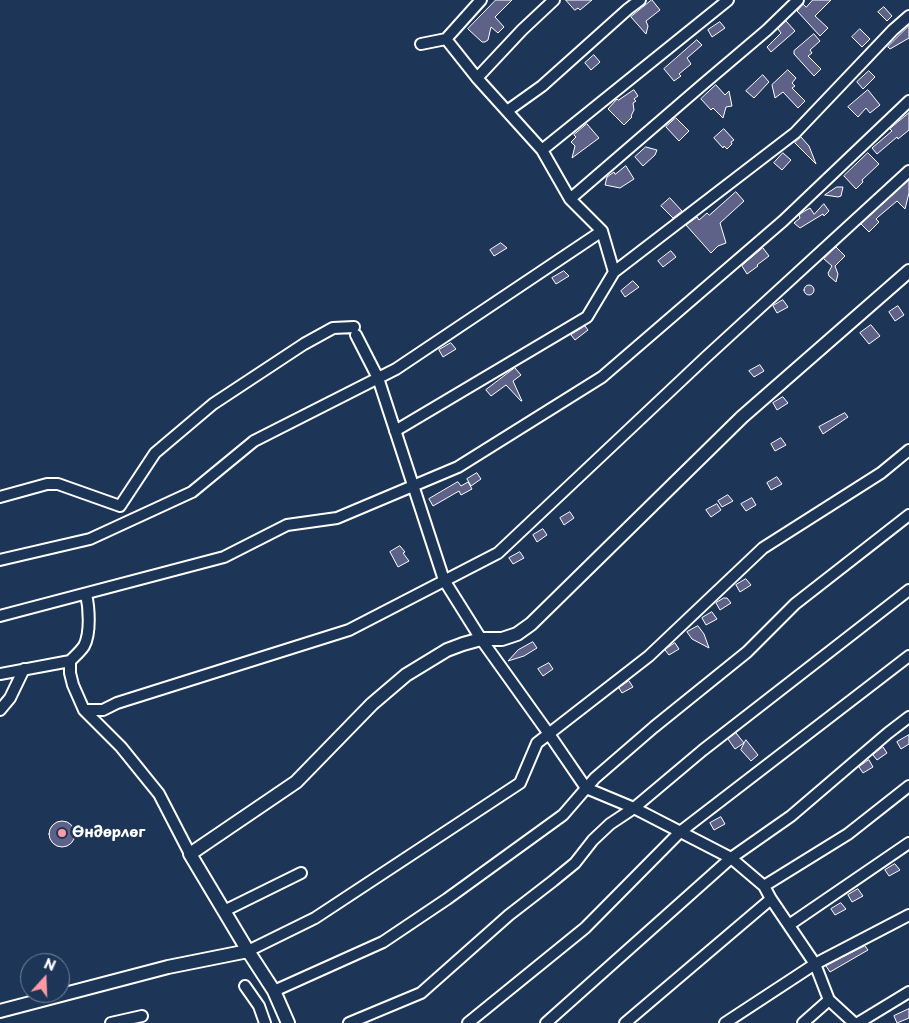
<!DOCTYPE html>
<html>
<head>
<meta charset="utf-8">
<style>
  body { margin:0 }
  #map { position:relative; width:909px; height:1023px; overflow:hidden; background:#1d3557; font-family:"Playpen Sans",sans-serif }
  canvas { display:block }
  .north { position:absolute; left:20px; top:953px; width:50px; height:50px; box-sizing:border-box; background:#1d3557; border:1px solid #77869a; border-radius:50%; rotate:20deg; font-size:14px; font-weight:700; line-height:20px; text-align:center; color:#fff }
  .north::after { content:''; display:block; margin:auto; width:18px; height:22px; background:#ff9aa2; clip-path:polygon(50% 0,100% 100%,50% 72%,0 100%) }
</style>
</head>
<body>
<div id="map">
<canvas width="909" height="1023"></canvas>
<div class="north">N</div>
</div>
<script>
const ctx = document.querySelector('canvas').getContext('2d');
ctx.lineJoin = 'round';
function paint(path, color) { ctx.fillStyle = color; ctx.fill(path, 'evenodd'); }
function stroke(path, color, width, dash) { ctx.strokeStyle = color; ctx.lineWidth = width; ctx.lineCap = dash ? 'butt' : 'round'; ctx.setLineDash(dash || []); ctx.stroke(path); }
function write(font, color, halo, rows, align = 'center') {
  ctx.font = font + ' "Playpen Sans",sans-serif'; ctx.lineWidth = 5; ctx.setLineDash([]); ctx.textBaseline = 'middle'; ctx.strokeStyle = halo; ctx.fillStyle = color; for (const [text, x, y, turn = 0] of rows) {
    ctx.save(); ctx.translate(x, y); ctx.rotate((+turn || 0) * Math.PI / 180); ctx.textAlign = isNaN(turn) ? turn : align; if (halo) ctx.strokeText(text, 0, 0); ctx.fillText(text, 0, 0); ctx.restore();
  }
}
const building = new Path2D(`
  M496 0H512L495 17 504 27 498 33 491 27 488 40 485 42H482L468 29Z
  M566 0H592L580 10 578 8 575 10Z
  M652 0 660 10 646 21 648 26 646 34 631 17Z
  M813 0H831L815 16 828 28 820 36 797 11 803 4 806 7Z
  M884 7 892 16 887 21 878 12Z
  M786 21 795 31 771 52 767 47 781 33 778 29Z
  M720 22 725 28 712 37 708 30Z
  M909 26V38L890 49 888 47Z
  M860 29 870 39 862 47 852 37Z
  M814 34 820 41 810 50 812 53 808 56 821 69 814 76 794 54V51Z
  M697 40 702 45 687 58 691 64 679 74 681 76 674 81 664 69Z
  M594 55 600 62 591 70 585 63Z
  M788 70 796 78 792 83 795 86 792 88 805 101 798 108 783 92 775 98 772 85Z
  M869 71 875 77 863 89 857 82Z
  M763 75 769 82 754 98 746 91Z
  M716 85 725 95 729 91 732 106 726 107 723 118 713 108 711 110 701 99Z
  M634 90 638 96 634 99 636 101 633 103 634 110 631 116 632 117 624 125 608 109 617 99 618 100Z
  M868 90 880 105 870 113 866 108 858 117 848 107Z
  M909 113V130L898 139 897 137 877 154 872 148 892 131 890 129Z
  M676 118 689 131 679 141 666 127Z
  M587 124 599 138 572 158 575 146 571 142 576 137 574 135Z
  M724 129 734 140 731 142 732 144 727 149 724 146 723 148 714 138Z
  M801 137 809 146 816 164 795 143Z
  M646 147 657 150 655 155 643 166 635 157Z
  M783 153 791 160 782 170 774 163Z
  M868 153 879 164 862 180 863 182 856 189 844 176Z
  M626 166 634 179 620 188 605 185 607 177 614 172 615 174Z
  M909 180V193L905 209 897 201 878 217 876 219 879 222 869 232 861 224Z
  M837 187H843L841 196 838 197 825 195Z
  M736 192 744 201 720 223 726 243 718 246 711 253 686 225 697 217 699 220 707 213 709 215Z
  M670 198 682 211 673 218 661 206Z
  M824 204 829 211 824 216 823 214 800 228 794 223 800 218 799 215 803 212 810 208 814 214Z
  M501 243 507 248 494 256 490 250Z
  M836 247 845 256 835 266 838 274 836 282 829 276 828 273 832 266 824 259Z
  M763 248 769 256 757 265 758 266 747 274 742 266Z
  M671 251 676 257 663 267 658 261Z
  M564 271 569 276 556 284 552 278Z
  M633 281 639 287 625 297 621 291Z
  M804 290a5 5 0 1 1 10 0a5 5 0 1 1-10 0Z
  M783 300 788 307 777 313 773 306Z
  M898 306 904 315 895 321 889 312Z
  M871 325 880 336 869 344 860 333Z
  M585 326 588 330 575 340 571 335Z
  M451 343 456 349 443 357 439 350Z
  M760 365 764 371 754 377 749 371Z
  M515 368 521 375 513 381 522 401H521L506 385 491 396 486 390Z
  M783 397 788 403 777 410 773 403Z
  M845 413 848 417 823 434 819 427Z
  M781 438 786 445 775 451 771 444Z
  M477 473 481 479 471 486 467 479Z
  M777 477 782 484 771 490 767 483Z
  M458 482 461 486 468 482 472 489 461 495 459 491 433 506 429 499Z
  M728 495 733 501 722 507 718 501Z
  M752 498 756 505 746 511 741 504Z
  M717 504 721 510 711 517 706 510Z
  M570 512 574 518 564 525 560 518Z
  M543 529 547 535 537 542 533 535Z
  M400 546 405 552 403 553 409 561 398 567 390 552Z
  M520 552 524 558 513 564 509 558Z
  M746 579 751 585 740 592 736 585Z
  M724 598H727L731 603 720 610 716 603Z
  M712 612 717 619 706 625 702 618Z
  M698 626 704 634 709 648 692 639 687 632Z
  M533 642 537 648 524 656 508 661 518 650Z
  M675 643 679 649 669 655 665 650Z
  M549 663 553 669 543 676 538 669Z
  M629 681 633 687 622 693 619 688Z
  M736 733 744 743 735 749 728 739Z
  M909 735V744L901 749 897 742Z
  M746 740 758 755 751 761 741 750Z
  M883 747 887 753 877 760 873 755Z
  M869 760 873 767 863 773 859 767Z
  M721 817 725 824 714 830 710 823Z
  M49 834a13 13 0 1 1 26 0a13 13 0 1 1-26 0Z
  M895 864 900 870 889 876 885 870Z
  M858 889 863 896 852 902 848 895Z
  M841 903 846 909 835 915 831 909Z
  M865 946 868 950 830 972 826 966Z
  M909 1009V1018L897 1023 894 1016Z`);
paint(building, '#5e6288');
stroke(building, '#fff', 1);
const minor = new Path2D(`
  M446 39 481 0
  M477 78 522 30 554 0
  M507 111 542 86 628 9 640 0
  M542 150 728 0
  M570 199 701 86 767 30 798 0
  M614 272 795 133 893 30 909 16
  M356 335 378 378 444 580 481 639 549 734 586 788 634 808 731 858 764 886 771 899 815 964 829 1000 854 1023
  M395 431 587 317 614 272 602 231 570 199 542 150 477 78 446 39 421 44
  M0 497 47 484H58L120 506 155 453 213 404 304 344 333 328 354 327
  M0 560 90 539 192 492 254 441 396 369 602 231
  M86 594C89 607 91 633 84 646 80 652 75 656 70 661V673L73 685 84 710 121 747 159 794 190 854
  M0 616 224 557 287 525 337 518 458 467 602 377 783 221 909 101
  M0 674 70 661
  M0 710 10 698 24 669
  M84 710H103L117 703 349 630 498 553 705 358 909 171
  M764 886 848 834 909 786
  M224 911 301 873
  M789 925 909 843
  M248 951 315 918 520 783 537 743 649 656 763 548 881 473 909 450
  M245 986 259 1006 265 1023
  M274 991 383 942 447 899 563 815 595 778 654 727 747 652 795 604 909 515
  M111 1023 142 1016
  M349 1023 421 993 509 915 553 881 575 863 593 840 610 824 634 808 703 750 909 590
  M468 1023 585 928 680 832 909 656
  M546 1023 731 858 791 816 888 733 909 717
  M625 1023 771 899
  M725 1023 815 964 909 915
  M803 1023 829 1000
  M858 1023 909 992`);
const tertiary = new Path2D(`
  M0 1011 168 967 248 951
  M288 1023 274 991 248 951 190 854 296 782 372 704 406 675 447 650 463 644 481 639H502L517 634 531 624 742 417 909 271`);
stroke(minor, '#fff', 14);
stroke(tertiary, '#fff', 16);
stroke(minor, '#1d3557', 10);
stroke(tertiary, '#1d3557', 12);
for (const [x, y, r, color] of [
  [62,833,5,"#ff9aa2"]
]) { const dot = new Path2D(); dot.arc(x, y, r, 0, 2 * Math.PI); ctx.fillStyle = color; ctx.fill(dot); stroke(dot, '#1d3557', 2); }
write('bold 15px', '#fff', '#1d3557', [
  ["Өндөрлөг",72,833]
], 'left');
</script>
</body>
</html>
